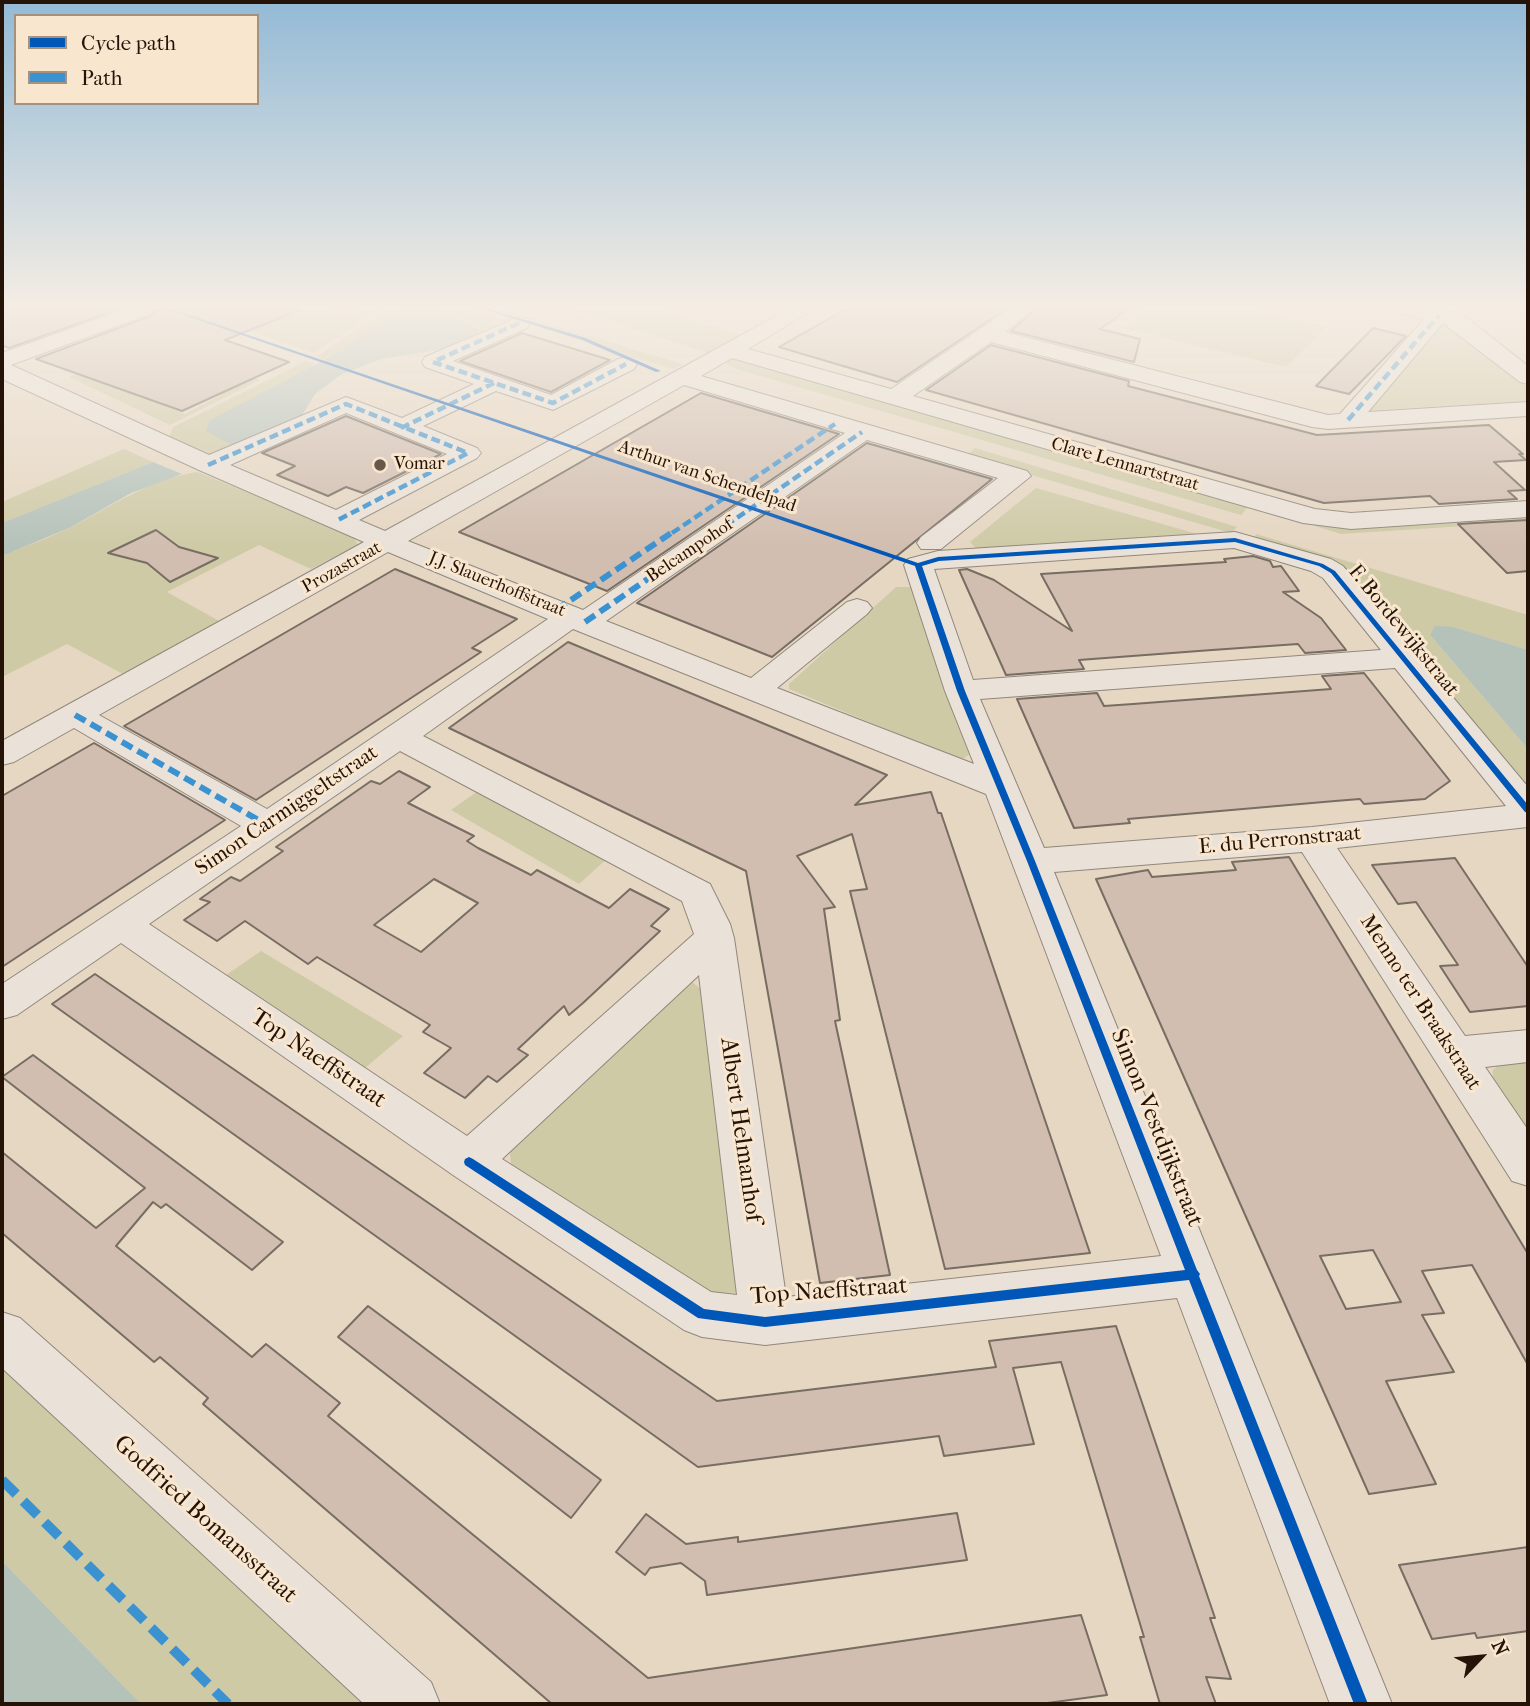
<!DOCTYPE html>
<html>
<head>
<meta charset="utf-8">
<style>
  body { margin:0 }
  #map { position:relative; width:1530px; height:1706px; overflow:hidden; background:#e6d7c3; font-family:"IM FELL French Canon",serif }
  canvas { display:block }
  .frame { position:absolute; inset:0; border:4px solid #261308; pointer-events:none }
  .legend { position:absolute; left:14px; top:14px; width:245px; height:91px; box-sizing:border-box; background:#f8e6cf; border:2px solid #a4927f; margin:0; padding:9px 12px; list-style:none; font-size:21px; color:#261308 }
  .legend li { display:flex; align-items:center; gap:14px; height:35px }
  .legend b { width:35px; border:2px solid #a4927f }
  .north { position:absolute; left:1446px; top:1622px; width:70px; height:70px; -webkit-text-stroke:5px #f8e6cf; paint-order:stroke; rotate:64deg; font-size:19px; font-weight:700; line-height:28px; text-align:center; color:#261308 }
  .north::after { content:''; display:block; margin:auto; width:24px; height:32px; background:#261308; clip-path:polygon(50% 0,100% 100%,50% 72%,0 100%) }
</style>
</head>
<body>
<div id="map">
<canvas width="1530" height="1706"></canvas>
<div class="frame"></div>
<ul class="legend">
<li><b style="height:9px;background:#0057b8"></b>Cycle path</li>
<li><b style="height:9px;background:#3b92d1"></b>Path</li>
</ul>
<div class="north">N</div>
</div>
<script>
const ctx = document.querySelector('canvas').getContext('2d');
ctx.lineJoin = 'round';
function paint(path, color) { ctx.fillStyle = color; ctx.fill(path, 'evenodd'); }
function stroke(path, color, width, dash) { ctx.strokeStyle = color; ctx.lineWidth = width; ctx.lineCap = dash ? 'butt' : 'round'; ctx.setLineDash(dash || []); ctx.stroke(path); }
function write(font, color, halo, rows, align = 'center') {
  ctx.font = font + ' "IM FELL French Canon",serif'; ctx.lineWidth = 6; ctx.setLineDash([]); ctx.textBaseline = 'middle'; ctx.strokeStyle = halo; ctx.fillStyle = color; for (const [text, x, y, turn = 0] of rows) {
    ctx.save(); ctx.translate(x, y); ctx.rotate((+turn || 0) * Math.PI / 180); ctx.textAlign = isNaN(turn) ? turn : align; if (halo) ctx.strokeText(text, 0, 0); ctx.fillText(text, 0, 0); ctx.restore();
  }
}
paint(new Path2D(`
  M282 309H325L346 316 362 309H381L314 353 249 331 293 313Z
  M387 309H401C377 328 352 348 324 359L316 357Z
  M441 309H464L498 318 492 322 502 326 451 348 480 328Z
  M493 309H498L683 364 674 369 631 357 586 337Z
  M570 309H654L743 335 709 353Z
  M1149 309H1248L1327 327 1286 367 1122 328Z
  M1444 319 1528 383V401L1360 411Z
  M158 343 260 380 170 425 69 377 80 373 185 414 221 395 121 357Z
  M731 358 748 360 1251 504 1241 515 736 369 724 362Z
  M306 361 314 364 218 459 169 437 173 427Z
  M975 448 1237 527 1231 533 966 456Z
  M124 449 153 462 2 523V502Z
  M198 472 353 536 358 545 311 569 259 545 167 592 221 622 123 674 67 644 2 677V556C25 546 50 538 73 526 114 505 152 478 198 472Z
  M1036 488 1208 537 981 553 970 542Z
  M1273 513 1345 525 1528 514V522L1341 534Z
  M1256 534 1528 615V650L1454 627 1430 635 1528 749V788L1519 782 1343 572 1254 539Z
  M896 587H913L972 753 961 760 789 689V684Z
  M485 786 610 856 579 884 451 810Z
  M261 951 403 1036 359 1073 219 980Z
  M692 982 710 996 739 1293 702 1292 512 1172 509 1146Z
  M1528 1055V1138L1492 1082 1493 1070 1502 1062Z
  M2 1360 381 1704H141L2 1561Z`), '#cecaa6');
paint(new Path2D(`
  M401 309H441L480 330 451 348 381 359 342 374 315 394 301 417 234 446 206 431 209 421C274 385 344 355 401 309Z
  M153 462 182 474 131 493 71 527 2 556V523Z
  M1435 626 1454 627 1528 650V749L1430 635Z
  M2 1561 141 1704H2Z`), '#b4c2ba');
const building = new Path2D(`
  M2 309H119L9 348 2 345Z
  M158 309H299L300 310 225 340 289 362 182 411 36 359 153 315Z
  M846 309H1006L897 382 779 347Z
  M1036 309H1129L1100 329 1140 339 1134 362 1011 331Z
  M1373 328 1406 336 1349 394 1316 386Z
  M522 333 610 360 551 392 460 361Z
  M991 345 1129 381 1128 386 1317 435 1489 425 1523 454H1519L1526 460 1494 462 1525 490 1508 491 1517 499 1439 504 1430 496 1324 503 926 390Z
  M701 393 839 434 607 591 459 532Z
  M346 416 441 454 363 493 346 487 328 496 277 475 295 466 262 453Z
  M867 443 992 479 772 657 637 603Z
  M1528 520V571L1507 573 1458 524Z
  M156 530 179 547 218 558 170 582 147 563 108 553Z
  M1253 556 1270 561 1273 567 1281 566 1299 591 1283 592 1321 618 1346 650 1305 653 1298 644 1212 650 1079 660 1084 669 1006 675 959 570 967 569 994 580 1072 631 1041 574 1226 562 1224 559Z
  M395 569 517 619 472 648 481 652 256 800 124 726Z
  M568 642 887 775 855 805 931 792 938 813H941L1090 1253 945 1269 850 891 867 889 852 834 797 856 835 907 824 909 840 1020 835 1021 890 1275 820 1283 746 871 449 728Z
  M1364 673 1450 781 1425 799 1364 804 1360 799 1335 801 1128 819 1130 823 1074 828 1017 699 1097 693 1104 706 1133 704 1331 689 1322 676Z
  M94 743 225 820 2 967V796Z
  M399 771 430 787 408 803 474 836 467 841 478 848 531 875 537 870 609 908 630 889 669 909 651 926 660 931 583 1003 569 1015 564 1006 518 1049 528 1055 497 1082 488 1076 465 1098 424 1073 451 1048 423 1032 430 1025 317 957 308 964 245 921 217 941 184 920 210 902 200 899 231 877 240 881 283 851 276 847 292 836 371 781 380 784ZM434 879 478 903 421 952 374 925Z
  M1289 857 1528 1254V1365L1472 1265 1422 1271 1444 1313 1422 1315 1454 1372 1386 1381 1436 1484 1369 1494 1096 879 1148 870 1152 877 1236 870 1232 862ZM1373 1250 1401 1302 1346 1309 1320 1256Z
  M1455 858 1528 967V1006L1470 1012 1440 966 1458 965 1416 902 1398 904 1372 865Z
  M95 974 717 1401 996 1367 989 1341 1116 1326 1215 1618H1210L1231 1679 1206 1677 1216 1704H1160L1140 1637H1144L1061 1362 1013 1368 1034 1444 944 1456 939 1436 698 1467 52 1004Z
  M33 1055 283 1242 252 1270 166 1204 161 1208 153 1202 116 1246 252 1357 266 1344 340 1403 328 1416 648 1678 1081 1615 1107 1695 1040 1704H552L203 1404 208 1398 160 1357 154 1362 2 1233V1152L96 1228 145 1188 2 1077Z
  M368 1306 601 1480 571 1518 338 1337Z
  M957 1513 967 1560 707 1595 705 1581 681 1563 650 1568 645 1575 616 1552 646 1514 686 1544 738 1537V1542Z
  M1528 1547V1631L1477 1638 1475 1633 1432 1639 1399 1565Z`);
paint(building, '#d1beb0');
stroke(building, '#776d62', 2);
const street = new Path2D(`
  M126 309H155L152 313 11 365 209 455 346 397 402 418 474 384 425 367 422 362 425 357 519 317 527 318 530 323 527 328 453 361 551 395 618 359 626 357 637 364 634 369 553 410 496 391 423 426 477 448 481 453 477 458 359 520 385 531 789 309H814L748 349 891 389 1010 309H1034L1005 332 1328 415 1340 414 1424 319 1402 313 1399 309H1440L1462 314 1528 366V384L1520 382 1443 323 1368 412 1528 402V416L1328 429 1312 427 991 342 913 396 1315 509 1351 513 1528 501V517L1351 529 1303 523 732 358 701 376 1027 471 1031 476 941 549H921L917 543 921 537 998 478 867 440 606 621 751 678 847 602 857 599 867 602 872 608 867 614 777 688 974 764 945 691 904 565 908 559 938 551 1235 532 1331 559 1343 566 1528 787V827L1337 848 1465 1036 1528 1030V1062L1485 1067 1528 1130V1186L1512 1181 1302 852 1054 872 1392 1704H1330L1177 1298 765 1345 702 1337 684 1330 453 1175 121 943 17 1015 2 1019V984L241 826 74 728 14 762 2 765V741L364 542 199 470 2 379V353ZM684 385 845 433 583 610 408 541ZM346 413 447 454 336 510 230 465ZM1234 548 1311 571 1323 578 1381 650 973 680 934 569ZM388 552 548 619 267 809 99 715ZM573 629 986 794 1161 1256 786 1297 734 938 730 924 710 884 423 736ZM1395 668 1506 806 1312 827 1044 848 980 699ZM400 751 682 901 694 934 467 1136 149 924ZM699 975 737 1295 711 1292 502 1159Z
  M2 1312 20 1318 431 1682 440 1704H364L2 1368Z`);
stroke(street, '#92877b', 2);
paint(street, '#eae2d8');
stroke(new Path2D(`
  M519 323 433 362 553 403 626 364
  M1348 420 1439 315
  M401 428 494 383
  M208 465 346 404 468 453 338 520
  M672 533 835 424
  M715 533 862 432`), '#3b92d1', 4.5, [9, 4.5]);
stroke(new Path2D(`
  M556 610 674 531
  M585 622 718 531
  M75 715 267 825`), '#3b92d1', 6, [12, 6]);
stroke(new Path2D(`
  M264 823 267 825`), '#3b92d1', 8, [16, 8]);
stroke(new Path2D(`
  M2 1480 228 1704`), '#3b92d1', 10, [20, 10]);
paint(new Path2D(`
  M166 309H172L918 563 938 557 1235 538 1323 564 1335 571 1528 805V813L1525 812 1331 573 1319 566 1235 542 939 561 922 566 965 691 1035 861 1197 1270 1200 1274 1199 1276 1368 1704H1354L1189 1280 765 1327 698 1318 465 1165 464 1162 465 1159 469 1157 473 1159 704 1309 765 1317 1185 1270 1027 861 957 691 915 566Z
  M482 309H489L586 338 661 371 656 372 582 340Z`), '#0057b8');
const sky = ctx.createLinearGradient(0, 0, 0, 548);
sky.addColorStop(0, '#93bad6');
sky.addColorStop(0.56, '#f4ede4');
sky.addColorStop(1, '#f4ede400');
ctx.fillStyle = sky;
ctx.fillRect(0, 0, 1530, 548);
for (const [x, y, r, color] of [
  [380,465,7,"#695849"]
]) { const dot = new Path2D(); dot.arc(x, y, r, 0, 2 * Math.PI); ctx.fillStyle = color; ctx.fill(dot); stroke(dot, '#f8e6cf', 2.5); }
write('18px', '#261308', '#f8e6cf', [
  ["Vomar",394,465]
], 'left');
write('18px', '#261308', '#f8e6cf', [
  ["Clare Lennartstraat",1125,465,16],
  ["Arthur van Schendelpad",707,477,19],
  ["Belcampohof",690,551,-34],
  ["Prozastraat",342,568,-29],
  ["J.J. Slauerhoffstraat",497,585,22]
]);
write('21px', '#261308', '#f8e6cf', [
  ["F. Bordewijkstraat",1403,631,51],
  ["Simon Carmiggeltstraat",287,811,-34],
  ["E. du Perronstraat",1280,841,-5],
  ["Menno ter Braakstraat",1420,1003,57]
]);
write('24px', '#261308', '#f8e6cf', [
  ["Top Naeffstraat",318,1059,34],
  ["Simon Vestdijkstraat",1156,1128,68],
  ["Albert Helmanhof",740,1130,82],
  ["Top Naeffstraat",829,1292,-4],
  ["Godfried Bomansstraat",205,1520,42]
]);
</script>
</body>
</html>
